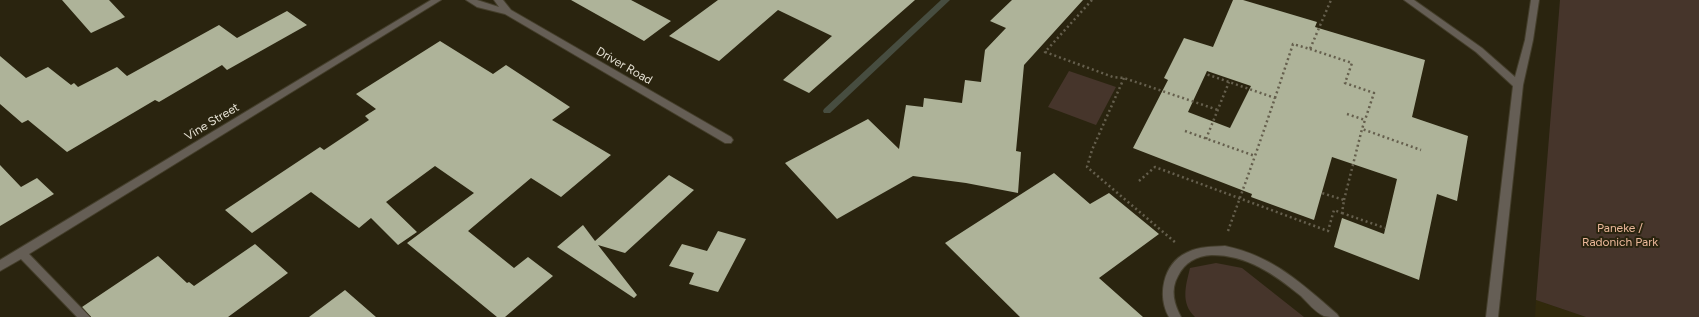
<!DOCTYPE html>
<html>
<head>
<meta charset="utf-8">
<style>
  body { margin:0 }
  canvas { display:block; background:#2a240f }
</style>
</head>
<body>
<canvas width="1699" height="317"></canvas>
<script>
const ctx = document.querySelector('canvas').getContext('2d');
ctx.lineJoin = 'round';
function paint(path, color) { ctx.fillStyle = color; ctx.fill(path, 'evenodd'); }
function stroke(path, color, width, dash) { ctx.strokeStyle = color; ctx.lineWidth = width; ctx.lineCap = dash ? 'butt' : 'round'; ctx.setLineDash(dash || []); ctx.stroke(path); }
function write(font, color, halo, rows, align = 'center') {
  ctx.font = font + ' Figtree,sans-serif'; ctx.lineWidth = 4; ctx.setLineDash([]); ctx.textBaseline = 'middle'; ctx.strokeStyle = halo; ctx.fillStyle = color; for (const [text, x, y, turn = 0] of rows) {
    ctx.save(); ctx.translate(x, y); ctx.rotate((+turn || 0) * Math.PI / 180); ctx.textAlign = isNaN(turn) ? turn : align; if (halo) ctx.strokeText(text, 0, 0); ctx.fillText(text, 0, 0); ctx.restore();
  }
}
paint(new Path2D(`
  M1536 300 1586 317H1535Z`), '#31290c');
paint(new Path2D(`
  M1560 0H1699V317H1586L1536 300Z
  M1069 71 1116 87 1096 125 1048 107Z
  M1216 263 1242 268 1304 317H1195C1180 303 1186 285 1190 268Z`), '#46352b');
paint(new Path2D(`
  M941 0H950L830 113H824L823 111 824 109Z`), '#474d40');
paint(new Path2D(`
  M62 0H109L125 17 91 33Z
  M571 0H631L671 21 644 41Z
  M718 0H915L809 93 783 80 832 36 778 10 719 61 669 36Z
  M1012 0H1083L1024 65 1016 151 1021 152 1018 193 966 183 913 176 837 219 785 163 868 119 899 149 906 105 923 107 924 98 962 103 965 80 981 82 985 50 1006 28 990 21Z
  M1233 0H1243L1317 22 1315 27 1425 60 1412 117 1468 136 1457 201 1437 194 1419 280 1334 247 1342 218 1384 234 1397 179 1332 157 1314 220 1251 197 1252 194 1133 148 1168 80 1164 78 1184 38 1213 47ZM1207 71 1251 86 1230 128 1188 112Z
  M287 11 307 25 227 70 222 65 159 102 155 100 67 152 28 120 22 123 0 104V56L26 78 48 67 71 85 74 83 78 87 117 67 127 76 219 25 237 38Z
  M440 41 493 74 506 65 570 107 552 120 611 155 561 197 531 178 468 231 514 268 528 257 553 276 505 317H497L407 243 474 193 435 166 386 202 417 232 398 245 371 218 359 228 311 192 252 233 225 210 320 147 324 150 369 120 365 116 376 109 356 94Z
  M0 165 21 187 37 178 54 194 0 226Z
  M1054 173 1090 204 1109 193 1159 234 1099 278 1143 317H1020L945 243Z
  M669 175 694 190 625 253 598 245 637 295 634 298 557 247 583 225 595 241Z
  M718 231 746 239 718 292 689 284 694 273 669 266 682 244 707 251Z
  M255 244 288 273 228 317H91L82 307 158 256 187 283 189 282 194 286Z
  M345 290 376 317H309Z`), '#aeb399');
const minor = new Path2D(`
  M431 0H441L29 254 90 317H77L21 259 0 271V260Z
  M466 0H477L499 7 494 0H503L511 10 731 137 733 140 731 143H725L505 14 477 7Z
  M1404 0H1414L1482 48 1515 77 1525 40 1531 0H1539L1533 40 1523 85 1498 317H1486L1513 86 1476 52Z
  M1225 246C1273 256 1301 283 1337 314L1339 317C1334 317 1327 317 1324 316 1315 312 1308 303 1301 296 1274 274 1247 255 1212 255 1196 256 1185 262 1178 276 1170 290 1174 304 1181 317H1169C1157 296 1163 264 1186 253 1199 246 1212 247 1225 246Z`);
stroke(minor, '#443e2b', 2);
stroke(new Path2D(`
  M1092 0 1045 52 1113 77 1124 78 1218 110
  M1310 49 1352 63 1345 83 1374 93 1365 120
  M1124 78 1092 150 1087 167 1176 243
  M1275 98 1293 44 1310 49 1331 0
  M1347 114 1365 120 1362 129
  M1185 131 1255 156 1275 98 1206 74
  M1206 139 1229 82
  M1139 181 1155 167 1328 231 1334 210 1342 213 1344 200 1322 193
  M1344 200 1362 129 1421 150
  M1342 213 1385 228
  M1228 231 1255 156`), '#655f4d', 2.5, [2, 3]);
paint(minor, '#655e55');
write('12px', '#e5e1d4', '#2a240f', [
  ["Driver Road",624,66,30],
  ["Vine Street",212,122,-31]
]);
write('12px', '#eab799', '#2a240f', [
  ["Paneke /",1620,228],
  ["Radonich Park",1620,242]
]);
</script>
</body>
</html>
